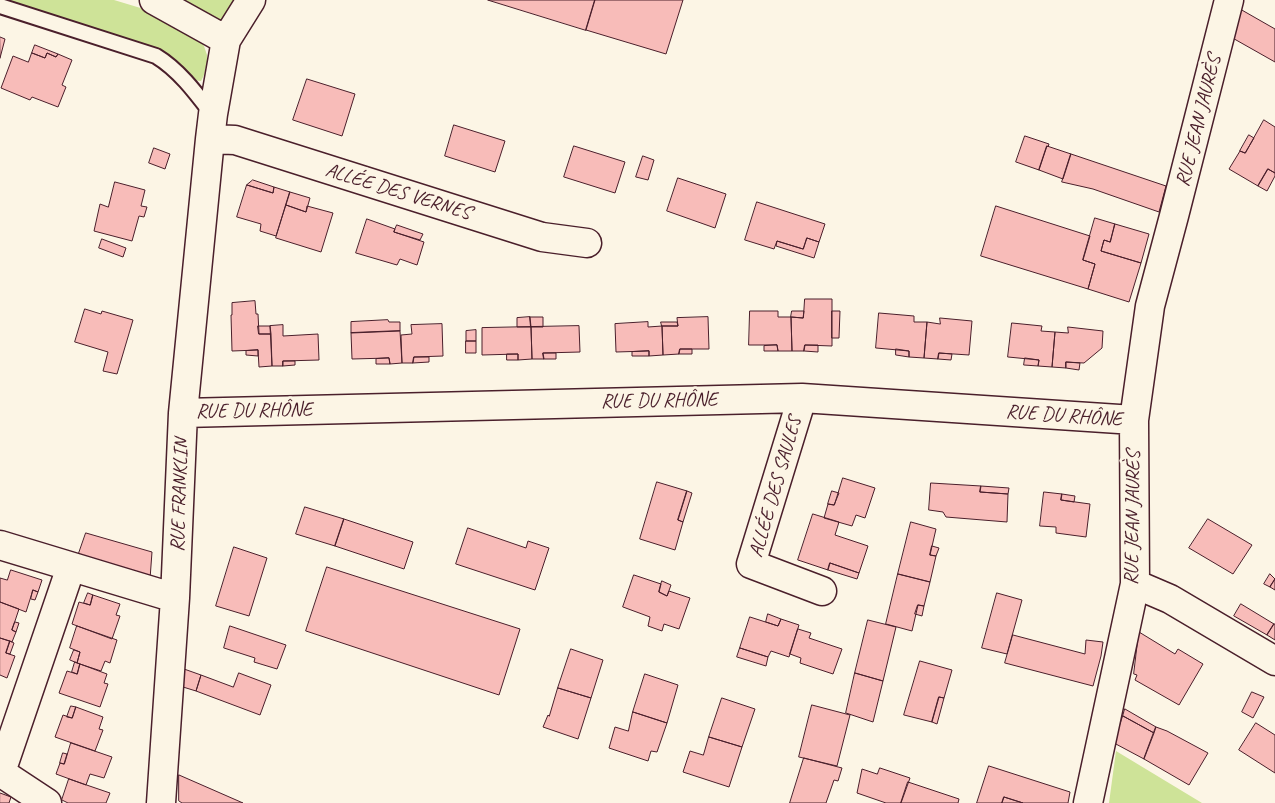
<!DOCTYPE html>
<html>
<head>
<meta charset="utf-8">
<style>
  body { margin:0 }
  canvas { display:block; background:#fcf5e5 }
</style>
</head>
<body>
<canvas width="1275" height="803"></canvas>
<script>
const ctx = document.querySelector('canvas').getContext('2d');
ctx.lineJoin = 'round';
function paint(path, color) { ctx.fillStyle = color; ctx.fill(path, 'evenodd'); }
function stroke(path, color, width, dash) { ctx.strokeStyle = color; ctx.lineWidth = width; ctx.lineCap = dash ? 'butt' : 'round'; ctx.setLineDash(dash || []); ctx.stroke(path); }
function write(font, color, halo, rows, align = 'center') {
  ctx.font = font + ' Caveat,sans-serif'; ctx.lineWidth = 5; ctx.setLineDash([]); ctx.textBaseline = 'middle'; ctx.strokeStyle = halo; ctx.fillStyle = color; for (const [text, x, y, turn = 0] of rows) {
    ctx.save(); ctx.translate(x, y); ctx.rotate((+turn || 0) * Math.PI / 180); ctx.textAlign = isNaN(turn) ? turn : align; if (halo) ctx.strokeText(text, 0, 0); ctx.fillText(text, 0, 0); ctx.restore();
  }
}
paint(new Path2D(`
  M9 0H114L167 16 197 35 204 46 207 55V62L204 75 201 81 191 80C181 68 172 57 158 49L40 12Z
  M164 0H240L223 21 219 22Z
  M1116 751 1202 803H1109Z`), '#cee398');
const building = new Path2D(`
  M488 0H595L586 30Z
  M595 0H683L666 54 586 30Z
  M1240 9 1275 29V62L1229 36Z
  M0 37 5 39 0 58Z
  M35 45 58 54 56 57 47 53 45 58 32 53Z
  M32 53 45 58 47 53 56 57 58 54 72 60 62 85 66 87 58 107 32 97 30 100 1 88 13 56 28 62Z
  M307 79 355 94 342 136 293 120Z
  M1264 120 1275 127V173L1268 169 1258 186 1229 169 1240 151 1245 153Z
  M454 125 505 141 495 172 445 156Z
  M1249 135 1254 138 1245 153 1240 151Z
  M1025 136 1049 144 1048 147 1047 146 1039 170 1016 162Z
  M574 146 625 162 615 193 564 177Z
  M1047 146 1071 154 1063 179 1039 170Z
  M154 148 170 154 165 169 149 163Z
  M1071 154 1166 186 1159 212 1093 189 1062 182Z
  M643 156 654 160 648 180 636 177Z
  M1268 169 1275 173V176L1267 191 1258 186Z
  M678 178 726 194 715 228 667 211Z
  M253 180 274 187 273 193 247 185Z
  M115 182 145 190 141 206 147 207 144 217 139 216 132 241 94 231 100 204 108 207Z
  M247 185 273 193 274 187 290 192 276 236 260 231 261 224 237 217Z
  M290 192 310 198 306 212 286 205Z
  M757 202 825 224 819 242 807 238 803 249 777 241 774 249 745 240Z
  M286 205 306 212 307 206 333 213 321 252 276 238Z
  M996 206 1090 236 1083 260 1095 264 1088 289 981 256Z
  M1095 218 1115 224 1110 242 1104 240 1101 251 1141 263 1129 302 1088 289 1095 264 1083 260Z
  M367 219 395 229 394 232 424 242 417 265 400 259 397 265 356 253Z
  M1115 224 1149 234 1141 263 1101 251 1104 240 1110 242Z
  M397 225 423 234 420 240 394 232Z
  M807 238 819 242 814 258 776 246 777 241 803 249Z
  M102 239 126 248 123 257 99 248Z
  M805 299H832V346L805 345 804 351H792L791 317 803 318Z
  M255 301 256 314H258L259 334H271L272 366 259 367 258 350 232 351 231 315H232V303Z
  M85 309 101 314 102 311 133 320 117 374 103 371 108 352 75 342Z
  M750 311H778V317H791L792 351H778L777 345H749Z
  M792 311H804L803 318 791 317Z
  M832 311H840L839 338H832Z
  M879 313 914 316V322H927L924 358 909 357V351L876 348Z
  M530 317H543V327H531Z
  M530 317 531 327H517V318Z
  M708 317 709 349H680L679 354 663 355 662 326H678L677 318Z
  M940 318 972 321 969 355 939 353 938 359 924 358 927 322 940 324Z
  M388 320 389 322H400V331L351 333V322Z
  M648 322V327L662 326 663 355 649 356V351L616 352 615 324Z
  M661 322H677L678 326H662Z
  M1012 323 1042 326 1041 331 1055 332 1052 367 1038 366 1039 360 1008 357Z
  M442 324 443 356 414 357 413 363H402L401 335 412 334 411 325Z
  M283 325V336L318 334 319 360 283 361V366H272L270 326Z
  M258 326H270L271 334H259Z
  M579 326 580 352 543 353 544 359H532L531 327Z
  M531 327 532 359 518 360V354L482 355V328Z
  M1068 327 1103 331 1102 348 1084 363 1066 362V368L1052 367 1055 332 1068 333Z
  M476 330V341H466V331Z
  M400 331 402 363 390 364 389 358 352 359 351 333Z
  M466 341H476V353H466Z
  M777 345 778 351H764V346Z
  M805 345H818V352L804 351Z
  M680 349H692V354H679Z
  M896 349 909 351V357L896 355Z
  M258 350V356L246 355V351Z
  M649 351V356H632V352Z
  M543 353H556V359H544Z
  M939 353 952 354 951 360 938 359Z
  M507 354H518V360H507Z
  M414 357H429V362L413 363Z
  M389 358 390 364H376V359Z
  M1025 358 1039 360 1038 366 1024 365Z
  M283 361H295V365L283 366Z
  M1066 362 1080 363 1079 370 1066 368Z
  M843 478 875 488 865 518 856 515 852 526 824 518 828 504 834 505Z
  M657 482 687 491 678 520 683 522 675 550 640 539Z
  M931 483 981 486 980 492 1008 494 1007 522 946 517 943 512 929 510Z
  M981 486 1009 488 1008 494 980 492Z
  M687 491 692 493 683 522 678 520Z
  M832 491 839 493 834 505 828 504Z
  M1044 492 1062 494 1061 500 1090 504 1086 537 1056 533V527L1040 526Z
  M1062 494 1075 496 1074 502 1061 500Z
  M305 507 344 519 335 546 296 534Z
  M813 514 839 522 835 535 868 546 859 573 830 563 828 570 798 560Z
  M344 519 413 542 404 569 335 546Z
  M1208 519 1252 545 1233 574 1189 548Z
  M911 522 936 529 930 555 936 556 930 582 898 574Z
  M468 528 526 548 528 541 549 548 535 590 456 564Z
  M86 533 152 552 150 579 78 556Z
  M932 546 939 548 936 556 930 555Z
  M234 547 267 558 249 616 216 606Z
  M830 563 859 573 857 579 828 570Z
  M327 567 520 629 499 695 306 631Z
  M11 570 42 580 38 592 33 590 26 612 0 602V578L7 580Z
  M898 574 930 582 924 606 918 605 912 631 886 624Z
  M1270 574 1275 579 1270 587 1264 584Z
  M634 575 661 584 659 592 667 596 669 591 690 598 679 629 664 624 662 631 648 626 650 617 623 607Z
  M1275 579V590L1270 587Z
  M662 581 671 585 667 596 659 592Z
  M33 590 38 592 35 600 31 599Z
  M88 593 93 595 90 605 84 603Z
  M997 593 1022 600 1007 654 982 648Z
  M93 595 120 604 116 615 120 616 112 639 72 624 79 602 90 605Z
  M0 602 19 609 12 630 16 632 12 642 0 638Z
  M1241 604 1274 624 1267 635 1234 616Z
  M918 605 924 606 922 616 915 614Z
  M768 614 781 619 778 626 766 622Z
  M750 617 778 626 781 619 799 625 789 657 771 651 768 657 740 648Z
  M868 620 896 627 883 681 855 673Z
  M15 622 19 623 16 632 12 630Z
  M1274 624H1275V640L1267 635Z
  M77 626 117 640 110 663 105 661 101 671 77 663 80 652 70 648Z
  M230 626 286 645 277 669 254 662 255 658 224 648Z
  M798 629 811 633 809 638 842 649 833 674 800 663 801 658 790 654Z
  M1139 632 1175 654 1178 649 1203 664 1179 705 1135 680 1137 675 1134 674Z
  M1013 635 1085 654 1086 640 1103 642 1101 656 1093 686 1005 663Z
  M0 638 10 641 6 653 15 656 7 678 0 675Z
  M10 641 14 643 10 654 6 653Z
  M740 648 768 657 766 666 737 657Z
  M571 649 603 660 591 698 558 688Z
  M74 650 80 652 77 663 70 660Z
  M920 661 952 670 944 698 939 697 932 722 904 715Z
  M75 662 80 664 77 674 72 672Z
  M80 664 107 674 104 683 108 684 100 707 59 693 67 671 77 674Z
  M184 669 201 675 196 691 183 687Z
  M239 673 271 685 260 715 196 691 201 675 233 687Z
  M855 673 883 681 873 722 846 713Z
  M645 674 678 685 667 723 633 712Z
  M558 688 591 698 578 739 543 727 548 715 549 716Z
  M1252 692 1264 697 1253 718 1242 712Z
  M939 697 944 698 937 724 932 722Z
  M722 698 755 709 742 747 709 737Z
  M812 705 850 715 837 766 799 757Z
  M71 706 76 707 72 718 67 717Z
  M76 707 103 717 99 729 103 730 95 751 55 737 63 715 72 718Z
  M1125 709 1156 727 1154 733 1123 716Z
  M633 712 667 723 657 752 651 751 648 761 609 748 615 727 628 731Z
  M1123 716 1154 733 1144 759 1114 743Z
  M1256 723 1275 735V773L1239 750Z
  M1156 727 1167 731 1208 753 1189 785 1144 759Z
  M709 737 742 747 729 787 683 772 690 751 703 755Z
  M71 743 112 757 104 778 90 774 86 785 56 774 60 763 64 764Z
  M63 753 67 754 64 764 60 763Z
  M804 758 842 768 838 781 834 780 826 803H790Z
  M989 766 1070 792 1068 803H1023L1004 797 1002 803H977Z
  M880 768 910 778 901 803H886L857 793 862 769 877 774Z
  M179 775 243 803H182L179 801Z
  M69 779 110 793 106 803H68L62 800Z
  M908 782 959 799 958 803H901Z
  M0 793 11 797 9 803H0Z
  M1004 797 1023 803H1002Z`);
paint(building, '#f8bcb9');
stroke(building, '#4a1f2b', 1);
const lane = new Path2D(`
  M0 6 156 56C179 70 196 93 212 114`);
const street = new Path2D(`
  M154 0 226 40
  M210 139 235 140 542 237 587 243
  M802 398 751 564 822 591
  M183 413 802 398 1134 420
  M0 545 175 598
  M1135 584 1170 599 1275 661
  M0 772 47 803
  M1 772 71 567
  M161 803 175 598 183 413 210 139 213 114 226 40 251 0
  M1088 803 1135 584 1134 420 1150 306 1174 216 1229 0`);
stroke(lane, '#4a1f2b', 18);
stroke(street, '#4a1f2b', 31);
stroke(lane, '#fcf5e5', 14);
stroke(street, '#fcf5e5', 28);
write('20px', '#4a1f2b', '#fcf5e5', [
  ["RUE JEAN JAURÈS",1199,121,-76],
  ["ALLÉE DES VERNES",398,192,17],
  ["RUE DU RHÔNE",659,401,-1],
  ["RUE DU RHÔNE",254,411,-1],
  ["RUE DU RHÔNE",1064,416,4],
  ["ALLÉE DES SAULES",776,487,-74],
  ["RUE FRANKLIN",180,495,-88],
  ["RUE JEAN JAURÈS",1133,518,-89]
]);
</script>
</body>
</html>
